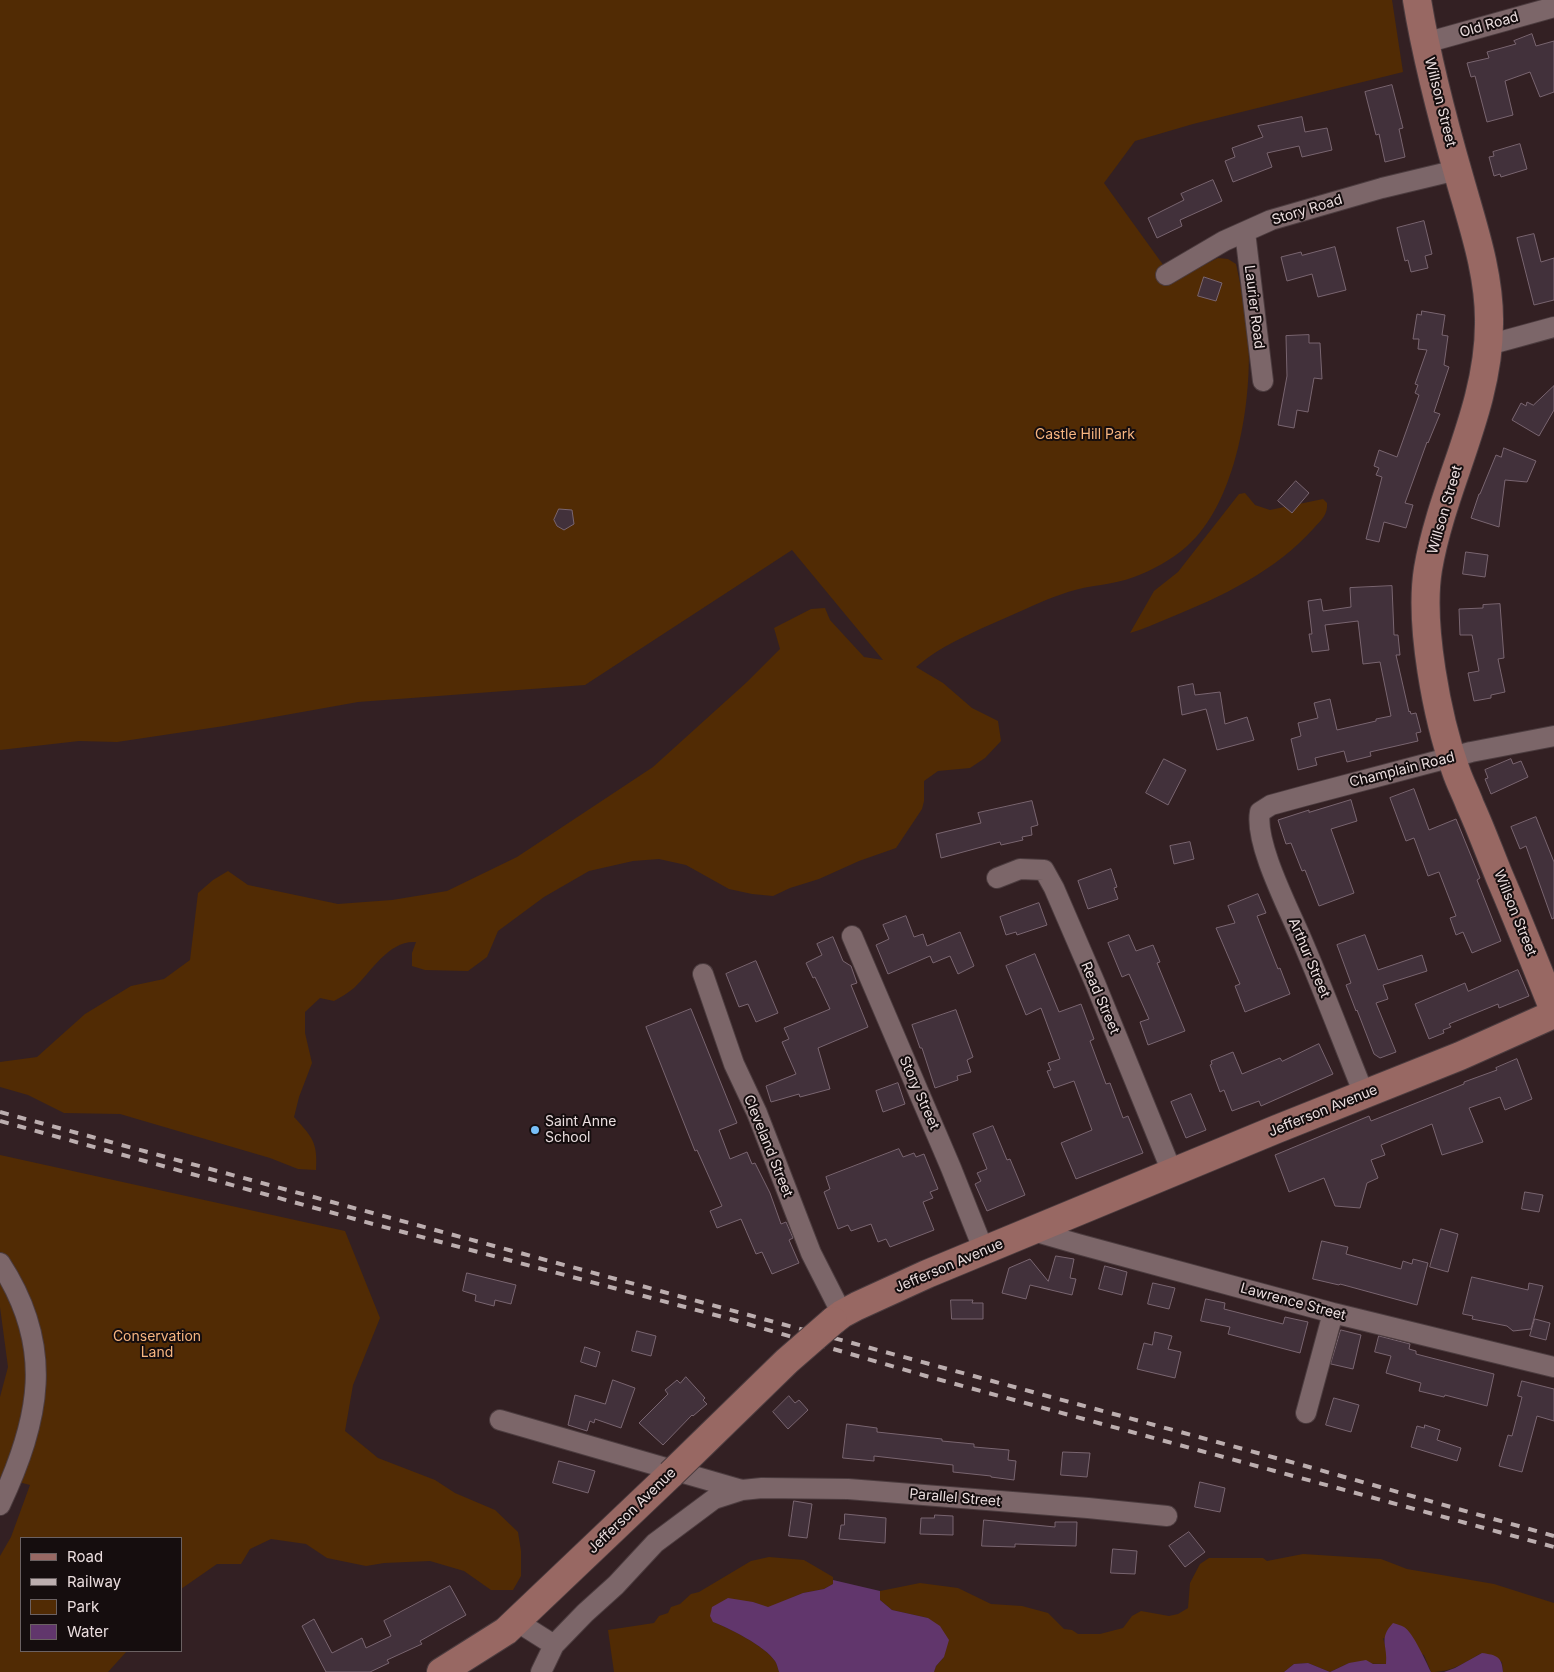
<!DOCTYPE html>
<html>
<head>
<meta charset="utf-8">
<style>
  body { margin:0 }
  #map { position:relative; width:1554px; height:1672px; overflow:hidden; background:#332023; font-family:Inter,sans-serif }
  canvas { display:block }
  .legend { position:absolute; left:20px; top:1537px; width:162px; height:115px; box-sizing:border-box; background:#150d0e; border:1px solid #6b6162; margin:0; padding:6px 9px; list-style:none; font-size:15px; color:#ebdedf }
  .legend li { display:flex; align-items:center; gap:10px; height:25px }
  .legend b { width:25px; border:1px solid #6b6162 }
</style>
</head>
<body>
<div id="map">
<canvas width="1554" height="1672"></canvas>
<ul class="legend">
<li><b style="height:6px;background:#986863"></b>Road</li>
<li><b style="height:6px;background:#bcaeaf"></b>Railway</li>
<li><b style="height:14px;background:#512b04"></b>Park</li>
<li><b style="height:14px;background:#61366c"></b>Water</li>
</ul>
</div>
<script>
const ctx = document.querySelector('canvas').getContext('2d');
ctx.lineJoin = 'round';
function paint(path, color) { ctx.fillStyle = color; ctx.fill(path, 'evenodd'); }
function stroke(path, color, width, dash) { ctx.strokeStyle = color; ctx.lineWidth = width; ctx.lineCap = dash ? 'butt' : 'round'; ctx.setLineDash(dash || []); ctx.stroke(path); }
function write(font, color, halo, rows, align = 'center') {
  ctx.font = font + ' Inter,sans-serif'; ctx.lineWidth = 4; ctx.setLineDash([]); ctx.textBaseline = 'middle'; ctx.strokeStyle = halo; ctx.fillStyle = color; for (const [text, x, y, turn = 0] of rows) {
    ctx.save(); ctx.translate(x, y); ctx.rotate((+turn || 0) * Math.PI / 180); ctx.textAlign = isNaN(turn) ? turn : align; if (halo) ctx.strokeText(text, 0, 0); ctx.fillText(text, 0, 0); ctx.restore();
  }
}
paint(new Path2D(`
  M0 0H1392L1403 72 1193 124 1135 141 1104 183 1174 280 1218 258 1228 259 1236 264C1241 287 1246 311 1248 335 1253 397 1237 504 1186 547 1171 560 1153 570 1134 577 1113 585 1089 585 1068 592 1049 598 1030 607 1012 615 979 630 944 643 916 667L943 683 972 708 998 721 1001 741 985 758 970 768 938 771 924 781V801L922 809 896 848 859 861 819 879 790 888 773 896 752 894 729 889 686 865 659 859 633 861 589 871 544 897 498 931 487 957 468 971 425 970 412 966V953L416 942C389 940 372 971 354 988 348 993 341 997 334 1001L320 998 305 1012V1033L312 1063 299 1097 294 1117C312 1137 318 1142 316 1170L298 1169 270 1158 120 1114 64 1113 28 1095 0 1087V1062L37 1057 85 1014 131 986 164 979 190 960 198 893 213 880 228 871 248 885 338 904 392 900 447 891 517 857 653 767 747 682 780 649 774 628 811 609 825 608 830 620 864 657 883 660 792 550 585 685 358 702 224 726 117 742 79 741 0 750Z
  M1245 493 1255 505 1270 510 1323 499 1327 503C1328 515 1321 520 1314 528 1276 571 1221 597 1169 618 1156 623 1144 629 1130 633L1154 591 1178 572 1239 494Z
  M0 1155 345 1231 380 1318 353 1385 345 1431 378 1458 435 1480 455 1493 495 1510 518 1532 521 1551V1576L513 1590H491L464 1571 430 1561 384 1563 366 1566 327 1558 306 1544 271 1539 250 1549 241 1564H217L181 1589V1538H21V1651H127L108 1672H0V1556L11 1537 30 1485 0 1477V1397L8 1367 0 1307Z
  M1303 1554 1381 1559 1407 1569 1494 1584 1554 1603V1672H1503L1502 1662 1482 1653C1463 1663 1453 1672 1431 1672L1424 1655 1383 1638 1387 1652V1664L1349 1663 1330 1672 1308 1663 1294 1664 1284 1672H934L936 1666 944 1657 928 1618 892 1610 880 1600V1591L920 1583 958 1588 991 1604 1022 1606 1048 1613 1064 1629 1072 1630 1078 1634H1100L1123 1628 1132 1616 1141 1611 1169 1616 1178 1614 1188 1608 1190 1583 1200 1564 1209 1558H1263L1267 1561Z
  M769 1557 804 1560 833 1577V1584L824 1589 803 1593 768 1608 753 1602 713 1622C729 1628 765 1646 775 1661 777 1664 778 1669 779 1672H614L608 1630 654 1623 659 1616 668 1613 671 1607 680 1604 691 1594 699 1592 751 1561Z`), '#512b04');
paint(new Path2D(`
  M833 1580 880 1591V1600L892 1610 928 1618 940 1626 949 1640 944 1657 936 1666 934 1672H779C778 1669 777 1664 775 1661 765 1646 729 1628 713 1622L710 1616 712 1607 728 1598 753 1602 768 1607 803 1593 824 1589 833 1584Z
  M1393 1623C1396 1624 1401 1625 1404 1627 1413 1632 1426 1662 1431 1672H1284L1294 1664 1308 1663 1330 1672 1349 1663 1366 1660 1373 1664H1386C1388 1645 1378 1639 1393 1623Z
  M1482 1653C1496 1655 1502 1656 1503 1672H1444L1455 1668Z`), '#61366c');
const building = new Path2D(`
  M1532 34 1536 46 1554 41V92L1540 97 1530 72 1505 81 1513 115 1487 122 1475 76 1471 77 1467 63 1489 58 1487 52 1516 44 1514 41Z
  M1392 85 1403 128 1399 129 1405 157 1385 162 1379 134 1376 135 1365 92Z
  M1302 117 1305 132 1327 128 1332 150 1302 157 1299 146 1267 153 1272 167 1233 182 1225 161 1235 157 1232 148 1263 137 1258 126Z
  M1520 144 1527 169 1501 177 1500 174 1494 176 1489 157 1494 156 1493 152Z
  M1213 180 1222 201 1180 220 1182 226 1157 238 1148 218 1184 200 1181 194Z
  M1424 221 1432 254 1425 256 1428 268 1411 272 1408 260 1405 261 1397 228Z
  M1534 234 1541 262 1554 258V300L1534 305 1517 238Z
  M1335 247 1346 290 1318 297 1312 274 1287 281 1281 257 1301 252 1302 255Z
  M1204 277 1222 283 1216 301 1198 296Z
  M1422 311 1445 315 1442 335 1448 336 1444 365 1449 367 1434 412 1440 414 1428 443 1427 442 1405 503 1413 505 1406 528 1384 522 1379 542 1366 539 1382 477 1376 475 1379 468 1374 466 1379 450 1397 457 1419 395 1415 393 1418 385 1415 384 1427 350 1418 349 1419 339H1413L1417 314 1421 315Z
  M1309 335V343H1320L1322 379 1314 378 1308 412 1297 410 1294 428 1278 425 1287 376 1286 336Z
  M1554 386V410L1539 436 1512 420 1521 403 1526 406 1527 402 1533 405Z
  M1504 448 1536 461 1527 482 1505 480 1499 527 1471 518 1479 494H1480L1496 455 1501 457Z
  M1296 481 1309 493 1292 513 1278 501Z
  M559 509 572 510 574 524 564 530 557 526 554 520Z
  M1466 552 1488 555 1485 577 1463 574Z
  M1392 586 1394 635H1398L1400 655H1396L1409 712 1410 711 1411 714 1416 713 1421 732 1416 733 1418 741 1370 752 1371 756 1347 762 1344 751 1315 758 1317 765 1298 770 1291 739 1301 736 1298 723 1318 718 1314 703 1330 699 1337 730 1376 721V719L1391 716 1380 662 1363 664 1358 621 1325 625 1329 650 1312 652 1309 634H1312L1308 601 1321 599 1323 611 1351 607 1350 588Z
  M1500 604 1504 658 1498 659 1505 692 1491 695V698L1474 701 1468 673 1479 671 1472 635H1460L1459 609 1483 608V605Z
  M1193 684 1195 695 1220 692 1225 724 1247 717 1254 740 1217 750 1206 709 1182 715 1178 687Z
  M1164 759 1186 770 1168 805 1146 793Z
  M1511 759 1513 764 1521 761 1528 777 1491 794 1485 779 1488 778 1485 770Z
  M1414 789 1429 830 1456 819 1480 878 1477 880 1501 941 1472 953 1463 932 1456 935 1450 918 1456 916 1439 872 1428 876 1414 838 1406 841 1390 798Z
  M1351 800 1357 821 1331 829 1354 893 1319 906 1305 870 1302 871 1291 843 1286 844 1278 820 1309 810V812Z
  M1032 801 1038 825 1031 827 1032 835 1022 837 1023 840 1001 845 1000 842 941 858 936 834 981 823 978 813Z
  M1536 817 1554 862V918L1552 919 1526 846 1520 849 1511 827Z
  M1190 842 1194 859 1174 864 1170 846Z
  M1111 869 1117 887 1114 888 1118 899 1088 909 1078 881Z
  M1258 894 1266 913 1257 916 1278 969 1280 968 1290 994 1245 1012 1235 986 1240 984 1216 928 1235 923 1228 906Z
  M1039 903 1047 925 1017 935 1016 932 1006 935 1000 917Z
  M906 916 914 937 923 934 927 946 960 932 974 966 958 974 950 956 933 963 930 956 888 974 876 945 889 939 883 925Z
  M1129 935 1136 951 1153 945 1160 962 1157 963 1185 1031 1148 1045 1140 1022 1149 1019 1129 974 1122 977 1108 943Z
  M1365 935 1378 970 1422 955 1427 971 1383 985 1388 999 1376 1003 1396 1052 1380 1058 1374 1054 1357 1010 1356 1011 1346 985 1351 983 1337 945Z
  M833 937 843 961 851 966 857 983 851 985 868 1027 818 1048 830 1089 800 1097 799 1094 771 1102 766 1086 796 1074 782 1042 789 1039 784 1028 830 1009 815 977 813 978 806 963 822 955 817 944Z
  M1035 954 1059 1012 1081 1004 1094 1039 1090 1041 1106 1084 1110 1083 1123 1118 1128 1116 1143 1153 1076 1179 1061 1143 1092 1130 1074 1081 1054 1088 1047 1071 1051 1070 1048 1063 1060 1059 1041 1008 1026 1015 1006 966Z
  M756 961 778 1013 756 1022 748 1004 739 1007 726 974Z
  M1518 970 1529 996 1499 1008 1498 1004 1449 1024 1451 1027 1443 1030 1444 1033 1429 1039 1415 1004 1465 983 1468 991Z
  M691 1009 737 1123 719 1130 730 1159 747 1152 752 1164 755 1163 770 1193 781 1224 786 1222 793 1238 789 1240 799 1263 772 1274 762 1252 756 1254 741 1219 717 1228 710 1211 722 1206 697 1150 695 1151 646 1027Z
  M956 1010 973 1057 967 1060 971 1072 957 1076 958 1080 935 1088 922 1048H920L912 1025Z
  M1319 1044 1333 1074 1261 1106 1259 1101 1232 1111 1224 1090 1220 1092 1210 1065 1212 1064 1211 1061 1233 1052 1242 1074 1280 1058 1282 1061Z
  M1517 1059 1532 1099 1505 1110 1500 1097 1469 1108 1483 1142 1442 1155 1432 1124 1381 1145 1385 1155 1371 1160 1378 1178 1367 1183 1360 1208 1335 1206 1324 1178 1289 1192 1275 1155 1369 1116 1371 1121 1464 1084V1082L1497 1070 1496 1068Z
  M898 1083 905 1104 883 1112 876 1091Z
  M1191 1094 1206 1130 1186 1138 1171 1102Z
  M993 1126 1007 1160 1010 1159 1025 1195 987 1211 975 1184 981 1181 977 1173 987 1169 973 1134Z
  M899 1149 903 1157 914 1153 916 1157 924 1154 938 1189 930 1192 933 1198 923 1202 934 1230 890 1247 886 1239 878 1242 871 1224 851 1231 848 1225 838 1229 824 1192 830 1189 826 1177Z
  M1525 1192 1543 1195 1539 1212 1522 1209Z
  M1441 1229 1458 1234 1448 1272 1430 1267Z
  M1322 1241 1348 1247 1346 1254 1401 1269 1403 1261 1412 1264 1413 1259 1428 1263 1417 1305 1340 1284 1339 1285 1313 1279Z
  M1056 1256 1074 1259 1070 1278 1076 1279 1072 1295 1030 1285 1026 1299 1002 1293 1009 1268 1030 1259 1048 1281Z
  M1105 1266 1127 1272 1122 1295 1099 1289Z
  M467 1273 516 1285 511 1304 495 1300 494 1306 475 1301 476 1295 463 1291Z
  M1472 1277 1528 1290 1529 1283 1543 1286 1531 1329 1513 1331 1507 1326 1472 1319 1473 1316 1463 1314Z
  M1153 1283 1175 1288 1169 1309 1148 1304Z
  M1206 1299 1225 1303 1224 1309 1283 1324 1285 1317 1308 1322 1300 1353 1228 1334 1230 1327 1201 1321Z
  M951 1300H973L972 1303H983V1319H952Z
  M1535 1319 1550 1323 1546 1340 1530 1336Z
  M1341 1330 1361 1335 1353 1369 1331 1364Z
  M637 1331 656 1336 651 1356 632 1351Z
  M1155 1332 1172 1336 1168 1349 1181 1352 1175 1378 1137 1369 1144 1343 1152 1345Z
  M1379 1336 1410 1344 1409 1349 1416 1351V1354L1494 1374 1487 1406 1445 1395 1444 1397 1419 1391 1421 1383 1386 1373 1391 1356 1375 1352Z
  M585 1347 600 1352 596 1367 581 1362Z
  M686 1377 705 1398 703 1400 707 1404 693 1416 692 1415 663 1445 639 1423 668 1394 665 1390 677 1380 680 1383Z
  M613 1380 635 1388 621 1428 595 1419 594 1423 590 1421 587 1431 568 1425 575 1395 605 1404Z
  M1522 1381 1554 1389V1421L1537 1416 1522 1472 1499 1466 1508 1435 1512 1436 1522 1397 1518 1396Z
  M789 1396 795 1403 799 1400 808 1410 788 1429 773 1412Z
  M1334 1398 1359 1405 1351 1432 1326 1425Z
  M847 1424 877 1428V1432L942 1439V1441L974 1444V1447L1009 1450 1008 1460 1016 1461 1014 1480 991 1477V1476L953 1472V1465L874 1456V1461L843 1458Z
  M1425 1425 1440 1430 1437 1440 1461 1448 1457 1461 1411 1447 1417 1426 1424 1428Z
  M1063 1452 1090 1453 1087 1477 1061 1475Z
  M559 1461 595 1471 588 1493 553 1483Z
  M1200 1482 1225 1488 1220 1512 1195 1507Z
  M794 1501 812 1504 807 1538 789 1536Z
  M845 1514 886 1518 885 1543 839 1539 841 1525H844Z
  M935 1515 953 1516V1535L920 1534 921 1518H934Z
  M984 1520 1055 1527V1522H1077L1076 1546 1015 1544V1547L982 1546Z
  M1189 1532 1205 1552 1185 1567 1169 1546Z
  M1113 1549 1137 1551 1135 1574 1111 1573Z
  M450 1586 466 1615 420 1641 422 1644 387 1660 389 1663 370 1672H326L302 1626 314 1619 332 1653 362 1638 366 1648 391 1636 384 1621Z`);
paint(building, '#42313b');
stroke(building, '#796570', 1);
const street = new Path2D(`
  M1425 43 1554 7
  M1245 232 1263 381
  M1166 275 1224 241 1271 220 1382 188 1457 170
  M1488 345 1554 327
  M997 878 1020 869 1044 870 1054 888 1095 983 1172 1172
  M852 936 951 1168 984 1251
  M703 974 734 1064 757 1113 811 1253 842 1314
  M1364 1094C1344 1045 1325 994 1304 945 1291 913 1254 844 1260 812L1271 805 1304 796 1471 752 1554 736
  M1033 1231 1078 1244 1333 1313 1554 1367
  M0 1263C55 1347 40 1419 0 1505
  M1306 1413 1333 1313
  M500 1420 742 1490
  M516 1621 554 1645
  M541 1672 554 1645 585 1613 616 1585 655 1543 714 1499 742 1490 762 1488 848 1489 1088 1508 1167 1516`);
const secondary = new Path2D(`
  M1417 0C1427 61 1443 121 1460 180 1473 226 1490 275 1489 324 1489 409 1442 486 1428 569 1419 624 1437 718 1456 771 1460 783 1466 794 1470 805 1481 829 1490 854 1500 878 1519 922 1536 966 1554 1010
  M833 1321 842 1314 857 1306 927 1274 1277 1129 1460 1056 1554 1014
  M441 1672 506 1631 671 1474`);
stroke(street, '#4c3c3f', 22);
stroke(secondary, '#4c3c3f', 30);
stroke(street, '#7c6669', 20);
stroke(secondary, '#986863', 28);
stroke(new Path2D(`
  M0 1112 1302 1465 1554 1536
  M0 1121 373 1224 734 1320 926 1376 1554 1547`), '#bcaeaf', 4, [9, 9]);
const secondaryBridge = new Path2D(`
  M671 1474 787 1361 833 1321`);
stroke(secondaryBridge, '#4c3c3f', 30, []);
stroke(secondaryBridge, '#986863', 28);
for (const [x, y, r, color] of [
  [535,1130,5,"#78bff8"]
]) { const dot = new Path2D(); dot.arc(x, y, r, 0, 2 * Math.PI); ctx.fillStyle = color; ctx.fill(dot); stroke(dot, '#150d0e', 2); }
write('14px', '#ebdedf', '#150d0e', [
  ["Old Road",1489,25,-16],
  ["Willson Street",1440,102,76],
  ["Story Road",1307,210,-17],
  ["Laurier Road",1254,307,83],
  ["Willson Street",1445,510,-74],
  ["Champlain Road",1402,770,-14],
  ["Willson Street",1515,913,68],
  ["Arthur Street",1309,958,67],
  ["Read Street",1100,998,67],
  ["Story Street",919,1093,66],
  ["Jefferson Avenue",1323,1111,-22],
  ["Cleveland Street",768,1146,68],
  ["Jefferson Avenue",949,1266,-23],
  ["Lawrence Street",1293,1302,15],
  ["Parallel Street",955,1498,5],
  ["Jefferson Avenue",632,1511,-44]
]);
write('14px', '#f7b580', '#150d0e', [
  ["Castle Hill Park",1085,435],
  ["Conservation",157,1337],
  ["Land",157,1353]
]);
write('14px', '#ebdedf', '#150d0e', [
  ["Saint Anne",545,1122],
  ["School",545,1138]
], 'left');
</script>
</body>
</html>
